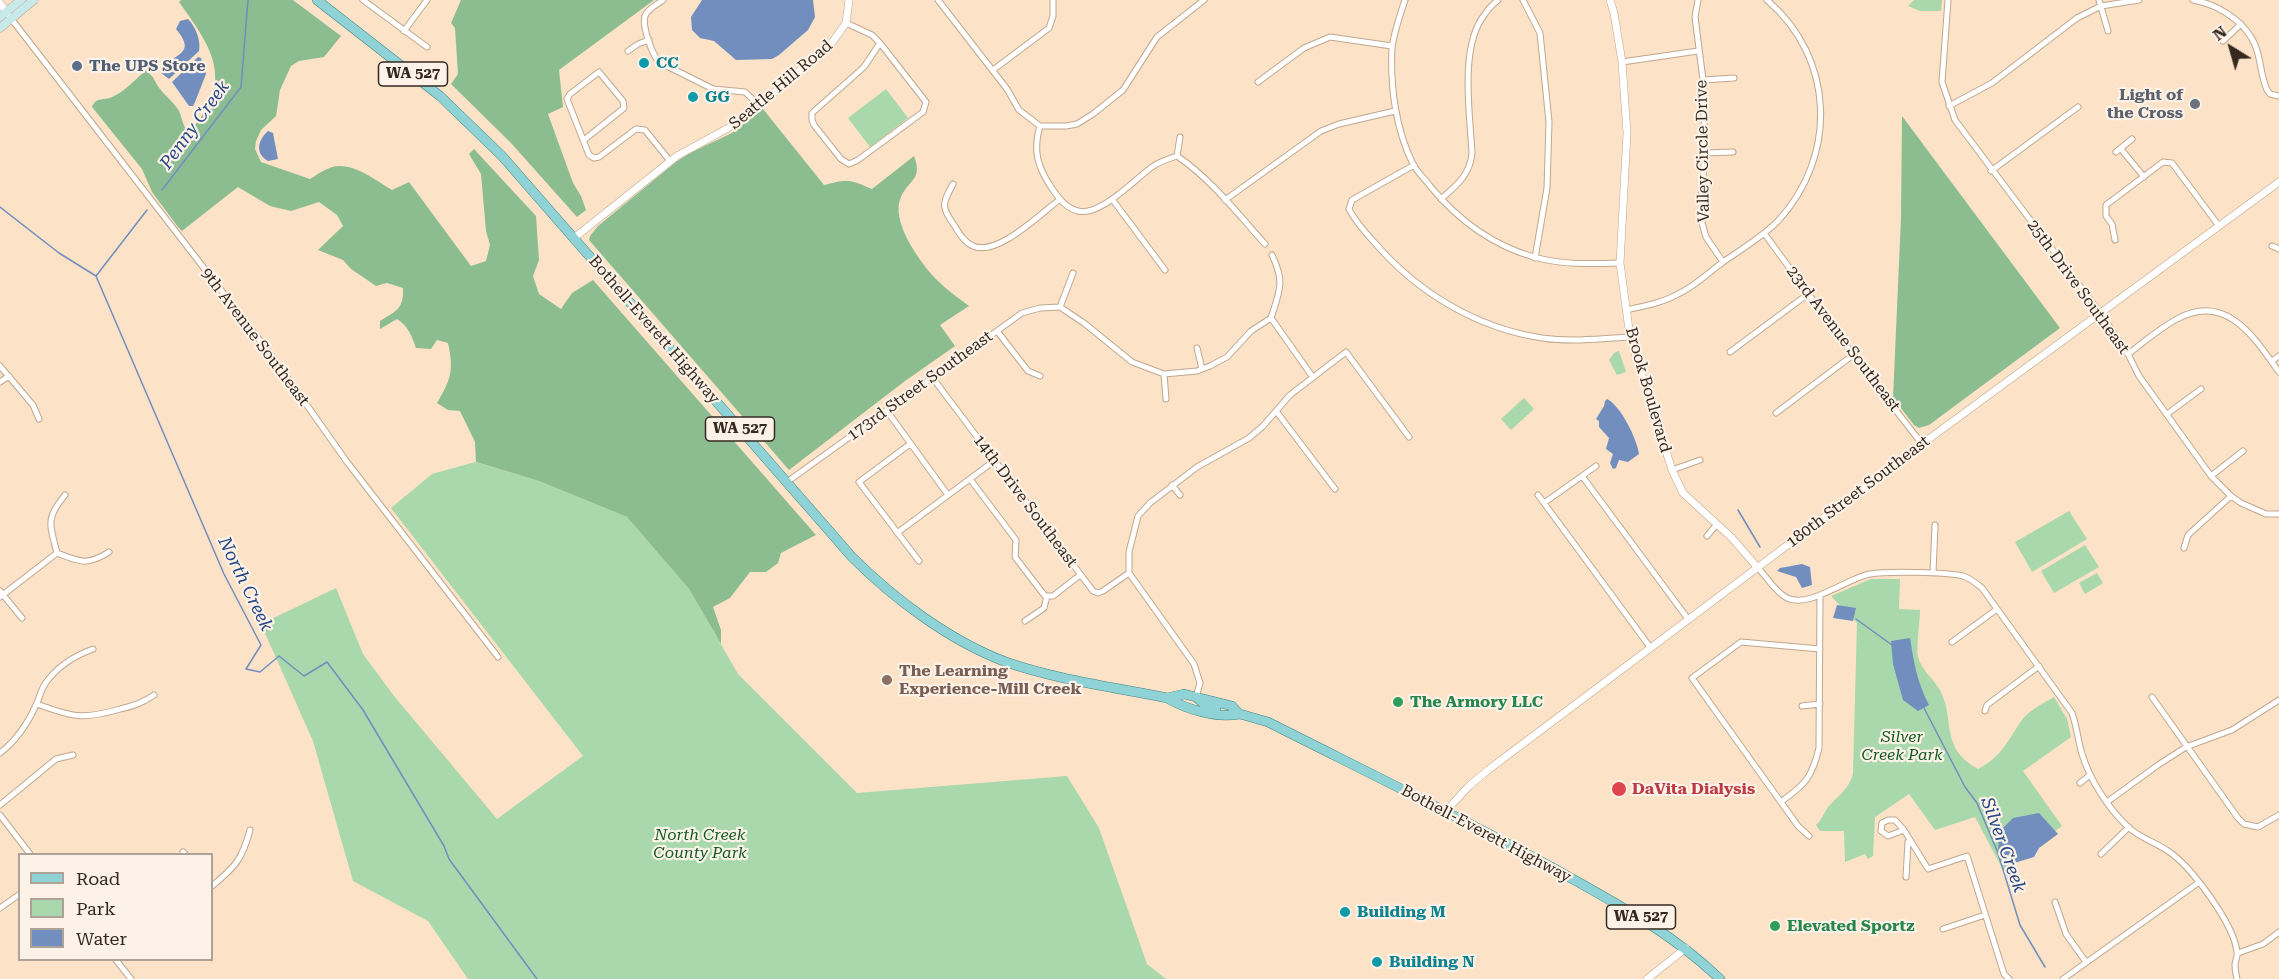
<!DOCTYPE html>
<html>
<head>
<meta charset="utf-8">
<style>
  body { margin:0 }
  #map { position:relative; width:2279px; height:979px; overflow:hidden; background:#fce2c7; font-family:"Roboto Serif",serif }
  canvas { display:block }
  .legend { position:absolute; left:18px; top:853px; width:195px; height:108px; box-sizing:border-box; background:#fdf2e7; border:2px solid #ada297; margin:0; padding:8px 10px; list-style:none; font-size:18px; color:#342a20 }
  .legend li { display:flex; align-items:center; gap:12px; height:30px }
  .legend b { width:30px; border:2px solid #ada297 }
  .north { position:absolute; left:2201px; top:18px; width:60px; height:60px; -webkit-text-stroke:4px #fdf2e7; paint-order:stroke; rotate:323deg; font-size:16px; font-weight:700; line-height:24px; text-align:center; color:#342a20 }
  .north::after { content:''; display:block; margin:auto; width:21px; height:27px; background:#342a20; clip-path:polygon(50% 0,100% 100%,50% 72%,0 100%) }
</style>
</head>
<body>
<div id="map">
<canvas width="2279" height="979"></canvas>
<ul class="legend">
<li><b style="height:8px;background:#8fd3d6"></b>Road</li>
<li><b style="height:16px;background:#a8d8ac"></b>Park</li>
<li><b style="height:16px;background:#728ebf"></b>Water</li>
</ul>
<div class="north">N</div>
</div>
<script>
const ctx = document.querySelector('canvas').getContext('2d');
ctx.lineJoin = 'round';
function paint(path, color) { ctx.fillStyle = color; ctx.fill(path, 'evenodd'); }
function stroke(path, color, width, dash) { ctx.strokeStyle = color; ctx.lineWidth = width; ctx.lineCap = dash ? 'butt' : 'round'; ctx.setLineDash(dash || []); ctx.stroke(path); }
function write(font, color, halo, rows, align = 'center') {
  ctx.font = font + ' "Roboto Serif",serif'; ctx.lineWidth = 4.5; ctx.setLineDash([]); ctx.textBaseline = 'middle'; ctx.strokeStyle = halo; ctx.fillStyle = color; for (const [text, x, y, turn = 0] of rows) {
    ctx.save(); ctx.translate(x, y); ctx.rotate((+turn || 0) * Math.PI / 180); ctx.textAlign = isNaN(turn) ? turn : align; if (halo) ctx.strokeText(text, 0, 0); ctx.fillText(text, 0, 0); ctx.restore();
  }
}
paint(new Path2D(`
  M1914 0H1942L1941 11H1920L1908 6Z
  M886 89 908 118 870 147 848 118Z
  M1619 351 1626 372 1617 375 1609 360 1614 353Z
  M1524 398 1534 409 1511 430 1501 419Z
  M475 462 539 481 627 517 689 589 738 674 857 793 1067 776 1099 828 1147 964 1166 979H468L428 921 353 881 313 741 261 624 336 588 363 654 394 696 497 819 583 756 391 508 432 474Z
  M2069 511 2087 539 2032 572 2015 542Z
  M2085 545 2099 567 2054 593 2041 571Z
  M2097 573 2103 583 2085 594 2079 583Z
  M1871 579H1900L1899 609 1920 610C1920 620 1916 649 1918 657 1921 670 1935 680 1941 692 1955 722 1940 748 1978 769 2003 756 2007 741 2022 720 2029 710 2044 703 2054 697L2067 719 2071 737 2023 771 2062 826 2003 870 1975 817 1935 830 1909 794 1875 817 1873 856 1868 859 1865 854 1845 862 1844 831H1820L1816 825C1823 819 1824 811 1830 805 1840 794 1850 788 1853 773L1857 623 1831 596Z`), '#a8d8ac');
paint(new Path2D(`
  M181 0H293L341 36 324 57 299 61 291 66 280 90 276 116 261 130 256 141 255 149 261 162 310 179C318 174 330 165 340 166 358 166 377 181 392 190L409 182 471 266 486 261 490 245 486 231 481 174 469 154 474 149 536 216 539 260 533 276 539 294 561 309 572 293 593 280 816 535 781 553 778 563 766 572H750L730 598 713 607 721 630V644L689 589 627 517 539 481 476 462 475 442 460 411 448 410 437 403C451 379 454 371 448 343L437 340 431 349 416 348C412 336 408 326 397 319L380 329V321C396 311 404 309 403 288L387 283 376 286 351 269 343 260 318 250 343 226 337 215 319 202 291 211 270 206 238 187 182 231 178 227 152 192 142 169 92 107C97 96 103 101 112 97 124 92 136 79 146 70 156 79 154 81 160 89 166 97 174 102 179 111 182 117 182 123 186 129L191 130C235 80 212 48 179 2Z
  M461 0H654L559 70 563 107 548 114 573 183 581 196 586 210 577 217 511 143 451 84 458 74 455 28 451 23Z
  M763 109 824 185C847 179 850 179 872 189L914 156C923 180 909 179 901 197 890 220 918 259 933 276 943 287 957 297 969 306L940 325 955 346 905 381 789 470 589 240 590 236 598 226 676 162 690 153 732 133Z
  M1902 116 2060 328 1929 425 1919 428 1914 425 1893 398 1901 218Z`), '#8cbd91');
paint(new Path2D(`
  M702 0H813L815 17 808 30 779 55 772 59 736 60 714 41 700 38 692 30 691 17Z
  M188 19C196 27 201 41 199 51L169 79 161 73 162 67C180 52 195 52 176 29L180 21Z
  M198 57 201 58 206 74 195 102 193 106H189L172 82Z
  M268 131 273 133 278 159 268 161 265 159C255 151 259 139 268 131Z
  M1607 399C1621 406 1637 439 1639 454L1628 462 1619 460 1616 468 1613 469 1610 463 1613 454 1606 449 1609 438 1599 427V421L1596 419 1604 406 1605 401Z
  M1802 564 1810 567 1812 585 1802 588 1796 577 1777 571 1780 568Z
  M1837 605 1856 608 1853 621 1833 618Z
  M1910 638C1914 663 1917 682 1929 705L1918 711 1903 700 1893 664 1891 641Z
  M2039 813 2058 834 2039 848 2034 857 2004 866 1998 853 1999 832 2013 818Z`), '#728ebf');
stroke(new Path2D(`
  M162 190 241 87 248 0
  M0 207 59 253 96 276 224 574 261 645 246 669 260 672 279 656 304 676 327 662 363 710 444 846 449 859 537 979
  M96 276 147 210
  M1738 510 1760 547
  M1856 619 1892 645
  M1924 708 1965 787 1977 803 1998 853 2020 925 2045 967`), '#728ebf', 1.5);
const minor = new Path2D(`
  M363 0 427 47
  M663 0C658 4 647 9 645 16 642 27 652 54 659 62L713 89 745 92 759 105
  M938 0 1007 89 1019 110 1040 126C1033 150 1037 166 1051 187 1058 197 1065 208 1078 211 1100 217 1135 179 1152 167 1160 161 1168 159 1177 156L1180 137
  M1405 0C1400 15 1394 32 1392 48 1390 87 1396 130 1413 164 1417 172 1425 179 1430 186 1458 220 1491 245 1534 257 1562 265 1591 264 1620 263
  M1523 0 1540 33 1549 122 1547 188 1535 258
  M1698 0 1695 17 1703 80 1705 153 1701 200 1702 223 1706 237 1723 262
  M1948 0 1942 82 1955 120 2101 314 2128 354 2139 376 2211 476 2231 496 2241 503 2266 514H2279
  M2099 0 2108 31
  M2193 0C2221 5 2251 25 2258 54 2261 66 2262 79 2267 90L2270 94 2279 96
  M6 12 275 360 347 462 498 657
  M846 23 872 35 880 43 926 102 923 112 858 160 849 164 841 159 814 125 812 120V113L864 67 880 43
  M404 31 427 0
  M2223 41 2241 24
  M628 51 638 44 649 40
  M1622 62 1698 51
  M993 70 1049 28 1053 16V0
  M1703 80 1734 78
  M1258 82 1304 48 1330 37 1392 46
  M1949 106 1992 83 2077 18 2101 6 2139 0
  M1040 126H1066L1077 124 1093 114 1123 90 1157 37 1204 0
  M584 140 624 108 623 101 599 72 570 94 567 99 589 155 594 158 599 157 636 129 645 130 670 161
  M2121 149 2144 177
  M2116 152 2132 139
  M1705 153 1733 152
  M1177 156C1211 179 1238 214 1265 244
  M1414 165 1352 200 1349 209C1355 221 1364 231 1374 242 1417 292 1476 328 1542 338 1571 342 1600 339 1630 337
  M1991 171 2078 107
  M953 184C942 204 941 207 954 225 959 233 964 242 973 246 997 257 1040 214 1059 200
  M1112 199 1165 270
  M1441 199C1457 185 1470 175 1472 153 1470 114 1459 46 1485 14 1488 9 1493 4 1498 0
  M1225 200 1321 131 1339 124 1395 111
  M1764 233 1853 355 1922 444
  M2115 240 2112 224 2106 216V205L2163 162 2172 163 2219 226
  M2272 246 2279 249
  M1060 307 1084 323 1132 362 1164 374 1197 371 1210 366 1227 357 1251 331 1271 318
  M1060 307 1073 273
  M1626 310C1644 306 1662 303 1678 294 1695 286 1708 273 1723 262 1742 249 1762 237 1778 221 1838 156 1835 58 1767 0
  M1271 318 1312 376
  M1271 318C1280 290 1285 282 1272 255
  M997 331 1028 371 1040 376
  M1197 348 1202 369
  M1730 352 1808 294
  M2128 354C2144 342 2160 328 2177 319 2226 292 2254 337 2279 372
  M2272 361 2279 356
  M0 366 33 405 39 419
  M1164 374 1166 399
  M932 377 1093 591 1098 593 1103 591 1129 573
  M0 382 9 376
  M887 411 948 495
  M1276 411 1335 489
  M1776 413 1853 355
  M2167 414 2201 389
  M910 444 859 482 919 561
  M1672 470 1700 460
  M1582 476 1596 466
  M2211 476 2243 451
  M970 479 1016 540 1015 557 1045 596H1053L1080 575
  M787 482 1022 313 1040 308 1060 307
  M1172 485 1180 495
  M65 495C45 519 50 525 57 553 80 562 87 566 109 552
  M1538 495 1544 503
  M897 533 994 461
  M1707 536 1717 524
  M2184 548 2188 535 2231 496
  M1758 568C1767 577 1775 592 1787 598 1809 609 1847 578 1870 574 1887 571 1946 572 1963 576 1970 578 1976 583 1982 588L2072 713C2077 727 2078 741 2082 754 2090 780 2108 808 2128 827 2140 838 2155 842 2168 851 2191 866 2234 924 2237 952 2238 956 2235 961 2235 965 2235 970 2236 975 2237 979
  M1129 573V552L1138 516 1150 503 1197 467 1249 438 1263 426 1290 395 1346 352 1409 437
  M1129 573 1194 664 1200 683 1196 697
  M1933 573 1935 525
  M0 591 22 618
  M0 597 57 553
  M1025 621 1044 608 1047 596
  M1952 642 1997 609
  M1650 647 1544 503 1582 476 1688 619
  M2152 697 2238 818 2244 824 2258 827 2279 815
  M37 704C72 717 83 720 120 709 133 706 143 703 154 695
  M1802 706 1820 704
  M1985 711 1987 705 2039 666
  M0 753C17 740 27 725 36 705 39 699 41 690 45 684 57 666 74 656 93 649
  M2080 783 2090 775
  M1782 801C1806 784 1812 777 1819 748L1820 596
  M2107 802 2158 765 2186 747 2232 730 2279 700
  M0 805 56 759 73 755
  M0 815 30 854
  M1904 830 1888 836 1881 831 1882 823 1888 820H1895L1904 830 1928 869 1967 856 2004 974 2009 979
  M1809 836 1798 826 1692 678 1741 642 1820 649
  M183 852 185 854
  M2101 854 2129 827
  M1906 877 1908 842
  M212 886C235 867 242 860 250 830
  M2055 902 2066 934 2086 962
  M0 908 20 894
  M1943 929 1985 915
  M2238 953 2263 944 2279 932
  M116 960 131 979
  M2063 979 2198 883`);
const tertiary = new Path2D(`
  M1610 0 1614 13 1622 62 1627 133 1620 263 1630 337 1672 470 1683 493 1731 537 1758 568
  M0 3 6 12
  M574 238 677 156 741 121 831 44 846 23 849 0
  M1445 812 1469 786 1488 770 1922 444 2279 182
  M1647 979 1686 948`);
const secondary = new Path2D(`
  M0 17 21 0
  M0 28 34 0`);
const primary = new Path2D(`
  M317 0 440 96 502 156 852 557C894 599 950 641 1006 662 1058 680 1113 687 1167 698 1186 709 1217 719 1239 714
  M1196 697 1205 705 1216 708
  M1167 698 1184 694 1232 706 1239 714
  M1233 712 1268 722C1363 770 1460 817 1553 868 1613 902 1670 931 1720 979`);
stroke(minor, '#c0a78d', 7);
stroke(tertiary, '#c0a78d', 8);
stroke(secondary, '#c0a78d', 9);
stroke(primary, '#3e8484', 10);
stroke(minor, '#fff', 5);
stroke(tertiary, '#fff', 7);
stroke(secondary, '#c7e9ea', 8);
stroke(primary, '#8fd3d6', 9);
for (const [x, y, r, color] of [
  [644,63,6,"#0f9aa8"],
  [77,66,6,"#5c6f8a"],
  [693,97,6,"#0f9aa8"],
  [2195,104,6,"#6b7280"],
  [887,680,6,"#8d6e63"],
  [1398,702,6,"#2e9e5b"],
  [1619,789,8,"#e0444e"],
  [1345,912,6,"#0f9aa8"],
  [1775,926,6,"#2e9e5b"],
  [1377,962,6,"#0f9aa8"]
]) { const dot = new Path2D(); dot.arc(x, y, r, 0, 2 * Math.PI); ctx.fillStyle = color; ctx.fill(dot); stroke(dot, '#fdf2e7', 2); }
for (const [x, y, w] of [
  [413,74,69],
  [740,429,69],
  [1641,917,69]
]) { const box = new Path2D(); box.roundRect(x - w / 2, y - 12, w, 24, 4.5); ctx.fillStyle = '#fdf2e7'; ctx.fill(box); stroke(box, '#342a20', 1.5); }
write('bold 15px', '#342a20', null, [
  ["WA 527",413,74],
  ["WA 527",740,429],
  ["WA 527",1641,917]
]);
write('bold 16px', '#0d838f', '#fdf2e7', [
  ["CC",656,63],
  ["GG",705,97],
  ["Building M",1357,912],
  ["Building N",1389,962]
], 'left');
write('bold 16px', '#4e5e75', '#fdf2e7', [
  ["The UPS Store",89,66]
], 'left');
write('16px', '#342a20', '#fdf2e7', [
  ["Seattle Hill Road",781,85,-40],
  ["Valley Circle Drive",1703,151,-91],
  ["25th Drive Southeast",2078,287,54],
  ["Bothell-Everett Highway",654,330,49],
  ["9th Avenue Southeast",255,337,53],
  ["23rd Avenue Southeast",1843,339,53],
  ["173rd Street Southeast",920,386,-36],
  ["Brook Boulevard",1648,390,74],
  ["180th Street Southeast",1858,492,-37],
  ["14th Drive Southeast",1025,501,53],
  ["Bothell-Everett Highway",1486,834,28]
]);
write('bold 16px', '#5b616d', '#fdf2e7', [
  ["Light of",2183,95],
  ["the Cross",2183,113]
], 'right');
write('bold 16px', '#785e54', '#fdf2e7', [
  ["The Learning",899,671],
  ["Experience-Mill Creek",899,689]
], 'left');
write('bold 16px', '#27864d', '#fdf2e7', [
  ["The Armory LLC",1410,702],
  ["Elevated Sportz",1787,926]
], 'left');
write('italic 16px', '#115b24', '#fdf2e7', [
  ["Silver",1902,737],
  ["Creek Park",1902,755],
  ["North Creek",700,835],
  ["County Park",700,853]
]);
write('bold 16px', '#be3a42', '#fdf2e7', [
  ["DaVita Dialysis",1632,789]
], 'left');
write('italic 18px', '#244584', '#fdf2e7', [
  ["Penny Creek",195,125,-54],
  ["North Creek",245,584,64],
  ["Silver Creek",2003,845,70]
]);
</script>
</body>
</html>
